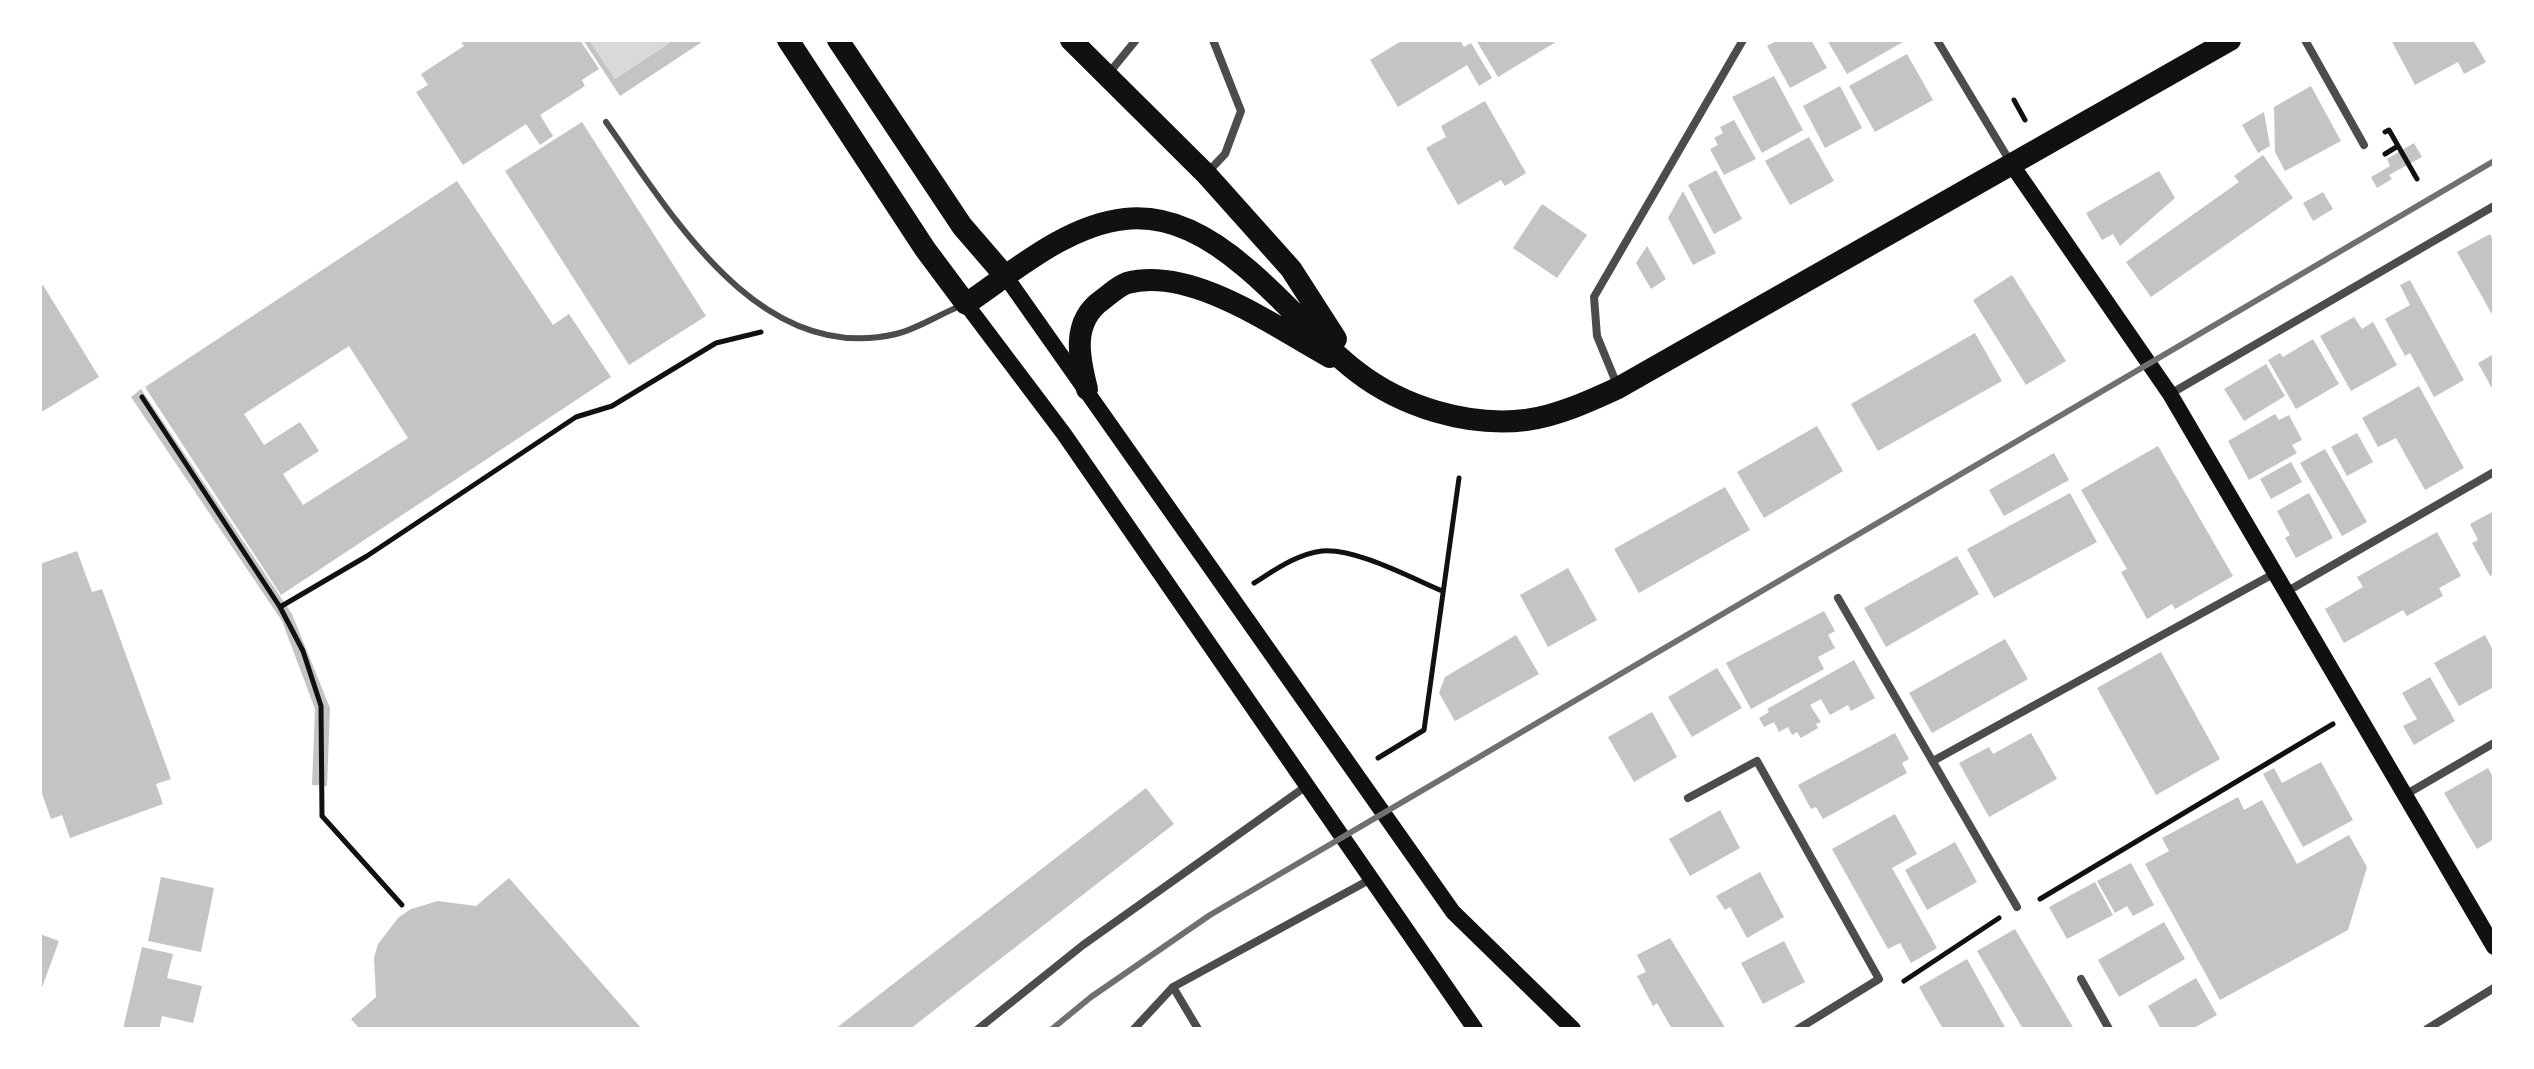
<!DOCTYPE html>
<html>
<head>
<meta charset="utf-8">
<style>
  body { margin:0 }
  #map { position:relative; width:2534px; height:1069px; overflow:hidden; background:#fff; font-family:Commissioner,sans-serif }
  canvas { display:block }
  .frame { position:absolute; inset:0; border:42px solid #fff; pointer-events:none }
</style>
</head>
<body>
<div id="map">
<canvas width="2534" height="1069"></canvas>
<div class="frame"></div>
</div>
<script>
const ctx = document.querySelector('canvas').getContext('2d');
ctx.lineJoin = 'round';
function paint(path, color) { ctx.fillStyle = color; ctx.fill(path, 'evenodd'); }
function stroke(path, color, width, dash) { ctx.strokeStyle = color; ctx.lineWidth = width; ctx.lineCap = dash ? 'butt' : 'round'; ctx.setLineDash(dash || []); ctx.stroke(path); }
paint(new Path2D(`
  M589 40H674L615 79Z`), '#d9d9d9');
paint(new Path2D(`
  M460 40H580L599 69 582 80 585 86 540 115 553 136 540 145 526 124 463 165 416 92 428 85 421 74 464 46Z
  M583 40H589L615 79 674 40H705L620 96Z
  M1403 40H1460L1464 47 1471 43 1492 78 1479 86 1467 65 1398 107 1370 60Z
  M1476 40H1559L1498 77Z
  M1778 40H1811L1827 68 1790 88 1767 46Z
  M1827 40H1902L1903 42 1847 74Z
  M2391 40H2473L2486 62 2464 74 2458 62 2415 85Z
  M1907 54 1933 100 1875 132 1849 86Z
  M1774 76 1803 130 1762 153 1732 97Z
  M1840 86 1862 128 1825 148 1803 106Z
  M2311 86 2341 141 2285 171 2275 152 2274 107Z
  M1485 101 1526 173 1505 186 1501 180 1458 205 1426 148 1446 137 1441 126Z
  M2264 112 2270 146 2258 153 2242 125Z
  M1734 120 1756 159 1724 175 1710 149 1718 145 1714 138 1723 133 1720 127Z
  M582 122 706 316 629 365 505 171Z
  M1809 137 1834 181 1790 205 1765 161Z
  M2414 143 2422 157 2389 175 2392 179 2377 188 2371 177 2390 166 2387 159Z
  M2263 155 2293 198 2151 297 2126 262 2239 182 2234 176Z
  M1716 170 1742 219 1714 234 1688 185Z
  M2159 171 2175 198 2120 246 2113 234 2102 240 2086 213Z
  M457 181 553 325 569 314 611 377 281 595 145 387ZM349 346 408 438 303 505 283 474 319 451 300 422 264 445 244 414Z
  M1683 191 1716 253 1693 265 1668 218Z
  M2323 192 2333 209 2313 221 2303 203Z
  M1542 204 1587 235 1557 278 1513 248Z
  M2490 234 2494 242V318L2457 252Z
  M1647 246 1666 279 1651 289 1636 263Z
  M2012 275 2066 361 2026 385 1973 300Z
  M2410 280 2464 380 2434 397 2410 353 2405 356 2385 319 2410 305 2400 285Z
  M43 285 99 377 40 413V287Z
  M2354 317 2362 329 2373 322 2397 365 2351 391 2320 336Z
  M1975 333 2002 381 1878 451 1851 404Z
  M2313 339 2339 384 2296 409 2268 360 2280 353 2283 357Z
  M2494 354V392L2478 363Z
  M2266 364 2285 396 2244 421 2224 389Z
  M2419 386 2464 468 2425 490 2396 438 2378 447 2362 418Z
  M141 389 292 614 330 708 327 786 312 785 315 709 282 621 131 397Z
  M2275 414 2279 420 2289 415 2302 440 2292 445 2297 453 2249 480 2228 441Z
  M1817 426 1843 471 1764 518 1737 472Z
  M2357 433 2373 462 2347 476 2331 447Z
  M2158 446 2233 576 2175 609 2172 604 2147 619 2121 572 2127 569 2081 490Z
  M2325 449 2367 522 2342 536 2300 463Z
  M2054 453 2069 480 2004 516 1989 490Z
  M2291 462 2302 482 2271 499 2260 479Z
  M1725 487 1750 530 1639 593 1614 549Z
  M2070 493 2097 542 1994 598 1967 549Z
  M2309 493 2333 538 2296 558 2285 538 2290 535 2277 511Z
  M2494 511V574L2490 576 2472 543 2478 540 2470 524Z
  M2437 532 2461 576 2439 588 2443 596 2407 616 2403 610 2344 643 2325 609 2363 587 2357 577Z
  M77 551 92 592 102 589 171 779 156 784 163 804 70 838 62 815 51 819 40 788V564Z
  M1957 556 1979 594 1886 647 1864 608Z
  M1568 568 1597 620 1548 647 1520 595Z
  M1824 611 1835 631 1828 635 1835 648 1818 657 1824 669 1751 709 1726 663Z
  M1516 635 1539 674 1455 721 1439 693 1445 677Z
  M2485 635 2494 652V687L2459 706 2434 663Z
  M2005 639 2028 679 1932 733 1909 693Z
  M2161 652 2220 759 2156 795 2097 688Z
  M1854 660 1875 698 1851 711 1848 705 1830 715 1821 699 1810 705 1821 722 1816 724 1818 728 1801 738 1797 732 1792 735 1788 727 1779 732 1774 722 1764 727 1759 718 1769 712 1767 709Z
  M1717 668 1742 708 1692 737 1668 697Z
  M2430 677 2455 721 2414 745 2403 726 2417 719 2402 693Z
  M1652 712 1677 757 1634 782 1608 737Z
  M1895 733 1909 759 1902 763 1907 773 1823 819 1816 807 1811 809 1798 785Z
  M2031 733 2057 779 1989 817 1959 763 1989 747 1993 754Z
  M2321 762 2353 820 2303 847 2263 774 2274 768 2282 783Z
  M2488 768 2494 779V839L2477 849 2444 793Z
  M1146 788 1174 824 910 1029H835Z
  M2238 797 2244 810 2262 800 2297 864 2349 835 2367 867 2348 930 2220 1000 2145 864 2169 851 2162 838Z
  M1720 810 1740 848 1690 876 1669 839Z
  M1895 814 1917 854 1892 868 1937 948 1911 963 1900 943 1888 949 1832 849Z
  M1955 842 1977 882 1927 910 1905 870Z
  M2131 863 2154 905 2133 916 2127 906 2115 913 2097 881Z
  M1760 872 1784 917 1747 938 1730 907 1725 910 1716 896Z
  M161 877 214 888 201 952 148 941Z
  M509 878 642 1029H360L351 1019 376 997 374 958 378 944 398 918 411 909 438 901 476 906Z
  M2095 882 2113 915 2067 939 2049 907Z
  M2164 922 2185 959 2119 997 2098 960Z
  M2015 929 2074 1029H2023L1977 951Z
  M40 934 59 941 40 993Z
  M1670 938 1726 1029H1672L1657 1003 1653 1006 1637 976 1646 972 1637 955Z
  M1784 941 1805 982 1763 1004 1741 963Z
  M142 947 173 954 167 978 202 986 193 1023 162 1016 159 1029H123Z
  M1967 959 2006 1029H1943L1919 987Z
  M2196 978 2217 1015 2192 1029H2161L2148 1006Z`), '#c4c4c4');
stroke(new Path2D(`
  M2014 100 2025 120
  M2385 132 2389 130 2417 179
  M2385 154 2398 146
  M142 397 280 607 303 651 321 706 322 816 402 905
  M1254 583C1275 570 1297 554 1322 551 1356 548 1411 578 1442 591
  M280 607 367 556 576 417 612 406 716 343 761 332
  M1378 758 1424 730 1459 478
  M2040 899 2333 724
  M1904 981 1999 918`), '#111', 5);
stroke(new Path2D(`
  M606 122C672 215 759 366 896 334 918 329 941 313 963 305`), '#4c4c4c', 6);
stroke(new Path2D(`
  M1937 40 2011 163
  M2305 40 2364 145
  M1109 73 1136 40
  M1207 173 1225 154 1241 111 1213 40
  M1618 387 1597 336 1594 297 1743 40
  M2170 394 2494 206
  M2286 592 2494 472
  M1838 598 2017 907
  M1933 761 2275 573
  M2405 795 2494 743
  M1688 798 1757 761 1879 979 1798 1029
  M2081 979 2109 1029
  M1173 987 1198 1029
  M978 1029 1083 945 1305 787
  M1134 1029 1173 987 1371 879
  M2427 1029 2494 988`), '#4c4c4c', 8);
stroke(new Path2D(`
  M2012 165 2170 394 2494 947
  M1006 277 1453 912 1573 1029
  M966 304 1064 434 1475 1029`), '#111', 16);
stroke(new Path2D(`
  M788 40 925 249 966 304C1013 272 1067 225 1125 219 1171 214 1211 238 1245 267 1284 299 1316 340 1356 371 1402 407 1468 427 1526 420 1557 416 1590 401 1618 388L2230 40
  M838 40 962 226 1006 277
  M1071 40 1206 174 1291 269 1336 339
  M1087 389C1079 358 1071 322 1102 300 1109 295 1118 286 1127 283 1192 266 1275 327 1330 357`), '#111', 22);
stroke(new Path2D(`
  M1052 1029 1091 997 1210 915 2494 161`), '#707070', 6);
</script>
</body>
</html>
